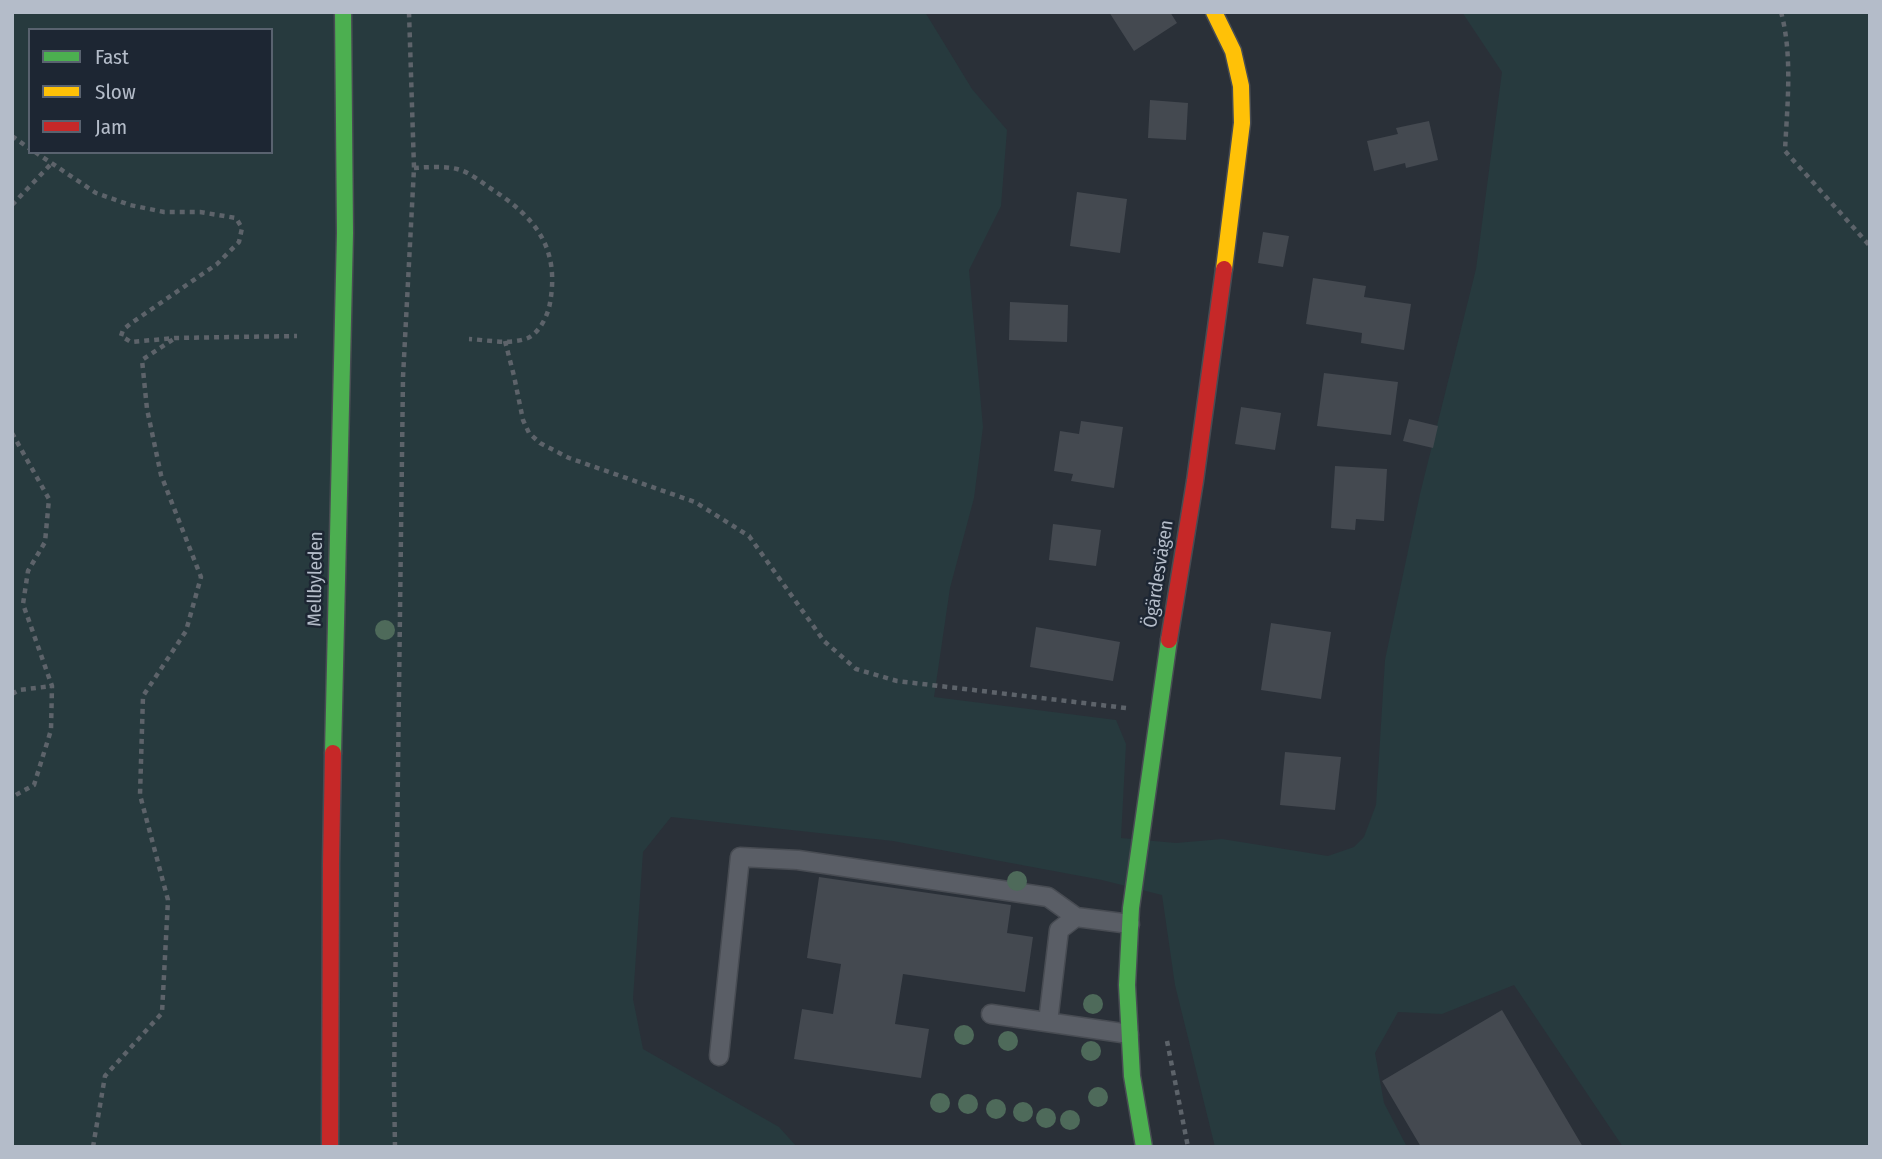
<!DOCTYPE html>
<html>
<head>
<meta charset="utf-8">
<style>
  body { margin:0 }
  #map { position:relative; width:1882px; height:1159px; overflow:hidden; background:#2a3038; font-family:"Fira Sans Condensed",sans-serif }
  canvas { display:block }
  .frame { position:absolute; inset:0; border:14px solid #b4bcc9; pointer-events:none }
  .legend { position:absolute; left:28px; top:28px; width:245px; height:126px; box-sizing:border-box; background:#1d2633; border:2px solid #59626f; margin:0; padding:9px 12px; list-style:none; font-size:21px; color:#b4bcc9 }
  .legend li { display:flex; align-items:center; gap:14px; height:35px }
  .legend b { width:35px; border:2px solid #59626f }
</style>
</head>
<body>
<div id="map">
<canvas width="1882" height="1159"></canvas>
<div class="frame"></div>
<ul class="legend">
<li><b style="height:9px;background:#4caf50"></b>Fast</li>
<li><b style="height:9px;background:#ffc107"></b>Slow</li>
<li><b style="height:9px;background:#c62828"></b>Jam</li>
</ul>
</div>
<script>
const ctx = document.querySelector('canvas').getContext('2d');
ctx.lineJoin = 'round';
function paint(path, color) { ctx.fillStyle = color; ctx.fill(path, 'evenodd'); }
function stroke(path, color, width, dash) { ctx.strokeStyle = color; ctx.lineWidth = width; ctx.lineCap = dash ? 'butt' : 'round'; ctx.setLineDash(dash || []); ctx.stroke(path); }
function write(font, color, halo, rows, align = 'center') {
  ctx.font = font + ' "Fira Sans Condensed",sans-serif'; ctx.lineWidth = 5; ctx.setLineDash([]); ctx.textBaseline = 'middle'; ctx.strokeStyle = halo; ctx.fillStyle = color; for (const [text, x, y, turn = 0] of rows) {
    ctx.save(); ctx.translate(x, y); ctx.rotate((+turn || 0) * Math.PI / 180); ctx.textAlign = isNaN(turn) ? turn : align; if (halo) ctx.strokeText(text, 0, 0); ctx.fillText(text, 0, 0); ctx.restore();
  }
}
paint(new Path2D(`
  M12 12H925L972 89 1007 130 1001 206 969 270 983 427 974 498 950 588 934 697 1116 720 1126 744 1121 838 1176 843 1222 839 1328 856 1354 847 1364 837 1376 805 1385 660 1420 494 1476 269 1502 72 1462 12H1870V1147H1623L1514 985 1442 1014 1398 1012 1375 1053 1384 1103 1407 1147H1215L1175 985 1162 895 1102 880 893 841 671 817 643 852 633 999 643 1049 779 1127 797 1147H12ZM30 30H271V152H30Z`), '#273a3e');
paint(new Path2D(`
  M1109 12H1170L1177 23 1134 51Z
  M1150 100 1188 103 1186 140 1148 138Z
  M1429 121 1438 160 1406 168 1405 163 1374 171 1367 141 1398 134 1396 128Z
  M1077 192 1127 199 1120 253 1070 246Z
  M1263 232 1289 236 1283 267 1258 263Z
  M1313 278 1366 286 1364 297 1411 304 1404 350 1361 343 1362 333 1306 324Z
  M1010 302 1068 305 1067 342 1009 340Z
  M1324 373 1398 382 1391 435 1317 426Z
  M1241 407 1281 413 1275 450 1235 444Z
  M1409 419 1438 426 1433 448 1403 441Z
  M1081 421 1123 427 1114 488 1071 481 1073 474 1054 471 1060 431 1079 434Z
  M1335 466 1387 469 1384 521 1356 519 1355 530 1331 528Z
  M1053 524 1101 530 1096 566 1049 560Z
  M1271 623 1331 632 1321 699 1261 690Z
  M1036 627 1120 642 1113 681 1030 667Z
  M1285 752 1341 757 1335 810 1280 805Z
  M819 877 1011 905 1007 933 1033 937 1025 992 903 974 895 1024 929 1029 921 1078 794 1059 802 1009 833 1014 841 964 807 958Z
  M1502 1010 1583 1147H1421L1382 1081Z`), '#444950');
const lane = new Path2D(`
  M991 1014 1129 1034
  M1048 1022 1059 930 1076 917 1130 924
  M719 1056 740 857 798 860 1048 897 1076 917`);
const fast = new Path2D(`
  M333 753 345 233 343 12
  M1144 1147 1132 1076 1127 985 1131 908 1169 640`);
const slow = new Path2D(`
  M1214 12 1233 51 1241 86 1242 123 1224 269`);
const jam = new Path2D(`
  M1169 640 1195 481 1224 269
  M330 1147 331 863 333 753`);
stroke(lane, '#484c53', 21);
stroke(fast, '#484c53', 19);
stroke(slow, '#484c53', 19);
stroke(jam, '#484c53', 19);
stroke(new Path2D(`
  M1781 12C1793 56 1787 107 1785 151L1870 246
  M12 136 30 149
  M35 152 96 193 130 205 164 212H200L236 218 242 228 239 242 217 264 130 324 123 330 121 336 131 342 175 338 297 336
  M414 168C428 167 444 166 457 169 469 172 480 181 490 188 535 217 560 247 550 303 548 315 540 332 528 338 510 345 487 340 469 339
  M12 205 51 164
  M505 341 514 376 523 420 529 433 540 443 569 458 695 502 749 536 824 641 856 669 897 681 1126 708
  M12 433 49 499 45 542 28 571 23 604 52 686 51 730 34 785 12 797
  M12 694 19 690 52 686
  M1167 1041 1188 1147
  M93 1147 105 1076 162 1013 168 900 140 795 143 696 186 631 201 577 161 475 147 409 142 360 175 338
  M395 1147 394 1084 403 377 414 168 409 12`), '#5d636a', 4.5, [5, 5]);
stroke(lane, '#5a5e66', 18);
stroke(fast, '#4caf50', 16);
stroke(slow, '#ffc107', 16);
stroke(jam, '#c62828', 16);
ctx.fillStyle = '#4e6a5a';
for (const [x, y] of [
  [385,630],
  [1017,881],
  [1093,1004],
  [964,1035],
  [1008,1041],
  [1091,1051],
  [1098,1097],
  [940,1103],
  [968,1104],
  [996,1109],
  [1023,1112],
  [1046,1118],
  [1070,1120]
]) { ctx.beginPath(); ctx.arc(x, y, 10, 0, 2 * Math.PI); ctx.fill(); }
write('19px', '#b4bcc9', '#1d2633', [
  ["Ögärdesvägen",1159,574,-81],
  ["Mellbyleden",316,579,-89]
]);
</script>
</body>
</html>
